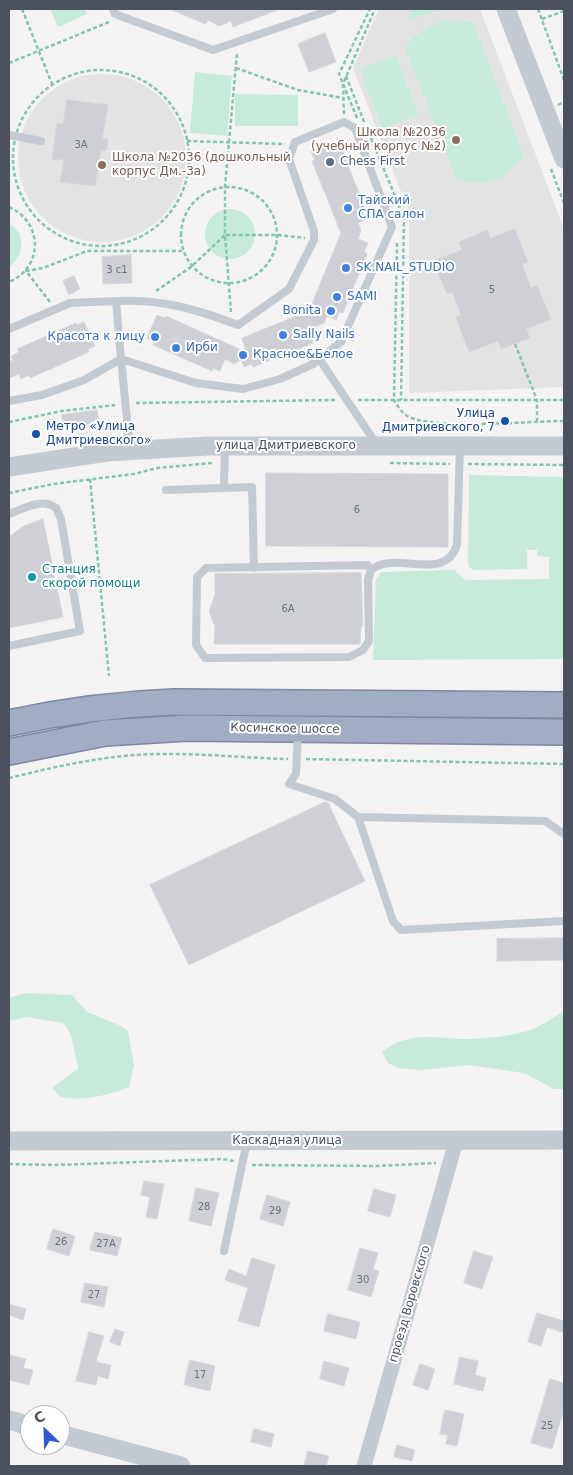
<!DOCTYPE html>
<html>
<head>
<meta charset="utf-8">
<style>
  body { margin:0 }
  #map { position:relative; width:573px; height:1475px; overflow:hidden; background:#f4f2f2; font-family:"DejaVu Sans",sans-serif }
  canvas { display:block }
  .frame { position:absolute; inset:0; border:10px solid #4b525d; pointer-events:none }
  .north { position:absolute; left:20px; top:1405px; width:50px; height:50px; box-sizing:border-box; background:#fff; border:1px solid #b7babe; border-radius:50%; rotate:336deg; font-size:14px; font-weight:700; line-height:20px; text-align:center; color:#4b525d }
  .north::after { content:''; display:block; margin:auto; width:18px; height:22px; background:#2f59d1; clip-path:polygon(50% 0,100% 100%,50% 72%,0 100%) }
</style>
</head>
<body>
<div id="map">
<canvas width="573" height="1475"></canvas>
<div class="frame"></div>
<div class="north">С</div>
</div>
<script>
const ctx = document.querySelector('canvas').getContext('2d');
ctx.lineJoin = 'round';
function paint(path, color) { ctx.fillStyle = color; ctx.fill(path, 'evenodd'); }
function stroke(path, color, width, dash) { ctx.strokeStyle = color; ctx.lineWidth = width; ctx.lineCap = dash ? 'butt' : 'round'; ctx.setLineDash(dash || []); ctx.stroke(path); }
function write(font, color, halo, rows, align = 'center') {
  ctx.font = font + ' "DejaVu Sans",sans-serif'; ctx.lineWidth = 4; ctx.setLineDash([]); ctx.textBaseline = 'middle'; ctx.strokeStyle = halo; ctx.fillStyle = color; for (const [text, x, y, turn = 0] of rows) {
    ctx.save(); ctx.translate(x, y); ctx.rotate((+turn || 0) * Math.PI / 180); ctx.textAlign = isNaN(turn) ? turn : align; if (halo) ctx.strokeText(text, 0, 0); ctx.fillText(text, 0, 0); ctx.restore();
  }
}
paint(new Path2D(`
  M379 9H480L564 229V387L409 393V212L353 68Z
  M18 158a84 84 0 1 1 168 0a84 84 0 1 1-168 0Z`), '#e4e3e3');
paint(new Path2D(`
  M50 9H85L87 14 58 27Z
  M408 9H441L412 19Z
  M449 20 473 22 523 154C508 180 484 189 456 178L405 48C417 32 430 24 449 20Z
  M396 55 418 115 382 129 360 69Z
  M195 72 232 76 227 136 190 133Z
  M235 94 298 95V126H235Z
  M205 234a25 25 0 1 1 50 0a25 25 0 1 1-50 0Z
  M9 224C27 233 24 257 9 267Z
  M469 475 564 477V659L373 660 376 580 381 572 454 570 466 580 549 579V557L537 556V550H527V569L473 570 468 566Z
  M25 993 72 995 87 1012 119 1025 128 1031 134 1065 129 1087C106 1096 85 1101 60 1097L52 1088 79 1068C73 1052 75 1036 63 1023L27 1017 9 1021V998Z
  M564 1011V1089H554L524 1073 468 1065 422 1070 398 1068 388 1063 382 1052C407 1032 433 1037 462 1039 483 1039 508 1037 527 1031 541 1027 552 1018 564 1011Z`), '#c6ebdb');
const building = new Path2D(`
  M170 9H277V10L233 27 231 21 219 26 208 20 206 24Z
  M325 33 336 62 309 72 298 44Z
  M67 100 108 105 102 139H108L107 150 101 151 95 186 60 182 64 160 52 159 57 123 63 124Z
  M335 142 338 150 342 149 365 209 362 210 366 219 358 223 361 230 358 239 368 243 364 252 367 254 343 313 339 312 336 320 327 316 324 323 314 327 319 338 312 340 313 343 253 367 252 364 244 367 241 360 234 364 225 359 220 371 213 368 212 371 153 345 154 342 147 338 157 315 165 318 166 316 246 352 242 338 309 311 341 233 312 161 315 160 311 152Z
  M515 229 528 262 522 264 531 288 537 285 551 319 526 329 530 338 501 349 498 341 469 352 456 317 461 315 452 292 447 294 433 261 462 250 459 242 487 230 490 238Z
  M131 255 132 283 103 284 102 257Z
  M74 276 80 289 69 295 63 281Z
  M84 322 95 346 88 349 89 352 30 378 29 375 21 379 19 374 9 378V362L13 360 11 356 19 352 17 349 76 323 77 325Z
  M97 410 99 423 63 427 62 415Z
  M266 473 448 474V547L266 546Z
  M43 519 63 617 9 628V537L22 527Z
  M361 573 363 625 361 628 360 644H214L215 627 209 611 215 595V574Z
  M325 802 328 803 365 881 189 965 150 885Z
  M564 938V960L497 961V939Z
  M144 1181 164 1184 157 1219 146 1217 150 1197 141 1195Z
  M196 1188 219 1193 211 1226 189 1221Z
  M374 1189 396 1195 390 1217 368 1211Z
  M267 1195 290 1202 283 1226 260 1219Z
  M53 1229 75 1236 69 1256 47 1249Z
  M95 1232 122 1238 117 1256 90 1250Z
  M360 1248 378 1253 373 1269 379 1271 371 1297 348 1290Z
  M474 1251 493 1257 482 1289 464 1283Z
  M252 1258 275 1265 259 1327 238 1321 248 1288 225 1280 229 1269 246 1276Z
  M85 1283 108 1287 104 1307 81 1302Z
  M9 1304 26 1309 23 1320 9 1315Z
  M537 1313 564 1321V1333L547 1327 541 1346 528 1342Z
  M328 1314 360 1322 356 1339 324 1331Z
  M115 1329 124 1332 120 1346 110 1342Z
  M89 1332 104 1336 96 1362 111 1365 108 1379 98 1376 96 1385 76 1381Z
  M9 1355 26 1359 23 1368 33 1370 29 1385 9 1380Z
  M460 1357 478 1361 475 1375 486 1378 483 1391 454 1384Z
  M190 1360 215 1366 210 1391 184 1385Z
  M324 1361 349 1368 344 1386 320 1379Z
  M420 1364 435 1369 428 1390 413 1385Z
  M550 1379 564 1383V1409L552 1449 531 1443Z
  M445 1410 464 1414 457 1446 446 1444 448 1435 440 1434Z
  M254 1429 274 1434 271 1447 251 1442Z
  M397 1445 415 1450 412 1461 394 1457Z
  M308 1451 329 1456 326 1466H304Z`);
paint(building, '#cfd0d5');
stroke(building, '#d6d7dc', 1);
const trunk = new Path2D(`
  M9 723C64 711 118 704 174 702L564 705
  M9 752 105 733 187 728 564 732`);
stroke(trunk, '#7b88a6', 28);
stroke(new Path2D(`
  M22 9 52 84
  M538 9 564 80
  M542 19 564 11
  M9 63 109 22
  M236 68 298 90 343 98
  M13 158a88 88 0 1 1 176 0a88 88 0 1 1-176 0Z
  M346 76 365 124
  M558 105 564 102
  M344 114 343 84 375 9
  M357 118 339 74 370 9
  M371 138 404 218 401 400
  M187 141 285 144
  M551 169 564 203
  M181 235a48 48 0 1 1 96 0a48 48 0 1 1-96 0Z
  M9 207C43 222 44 267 9 282
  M397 243 394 400C398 407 402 413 409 417 438 430 529 421 564 421
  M156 291 191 267 225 235V186L237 53
  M50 302 26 271 43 268 87 251H182
  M231 312 225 235H278L305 238
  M515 344 537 400V421
  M358 400H564
  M136 403 335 400
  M9 422 62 411 115 405
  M390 463 450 464
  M468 464 564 465
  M90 479 109 676
  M9 493 53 484 134 474 157 468 212 463
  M306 759 564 764
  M9 778C62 765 115 753 170 754 209 754 249 758 288 759
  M9 1164 54 1165 222 1159 234 1161
  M252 1165 377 1166 436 1163`), '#82c6b0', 2.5, [4, 2.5]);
stroke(new Path2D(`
  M113 9 115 14 213 50 333 9
  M9 135 41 141
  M116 301C162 299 196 309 238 325L289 289 314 240V231L289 159 295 142 344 122 355 128 392 227 341 342 313 364 280 379 243 389 196 383 121 359 130 450
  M9 329 70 303 116 301 121 359 84 380 42 395 9 401
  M320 360 377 445
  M224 487 225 446
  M166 490 252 487 254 568
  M9 514C23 509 42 497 56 508L61 519 80 631 9 646
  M371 570 368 565 206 568 197 577 196 645 205 658 349 657 363 650 369 641 368 580 371 570C395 549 444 584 457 545L460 446
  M298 732 296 774 289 784 335 799 358 817 393 921 401 930 564 921
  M358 817 545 821 564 834
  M224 1251 247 1141`), '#c4cad1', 8);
stroke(new Path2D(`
  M364 1466 456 1141`), '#c4cad1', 15);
stroke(new Path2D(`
  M506 9 564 159
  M9 467 107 452 208 446H564
  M9 1141 564 1140
  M9 1420 30 1426
  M60 1434 181 1466`), '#c4cad1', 19);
stroke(trunk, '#a2adc4', 25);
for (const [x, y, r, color] of [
  [456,140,5,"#8d6e63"],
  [330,162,5,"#5c6f8a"],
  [102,165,5,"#8d6e63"],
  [348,208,5,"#3f7fe0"],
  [346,268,5,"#3f7fe0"],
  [337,297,5,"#3f7fe0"],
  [331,311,5,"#3f7fe0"],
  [283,335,5,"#3f7fe0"],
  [155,337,5,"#3f7fe0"],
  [176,348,5,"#3f7fe0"],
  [243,355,5,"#3f7fe0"],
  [505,421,5,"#1a4fb4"],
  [36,434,5,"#1a4fb4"],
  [32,577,5,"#0f9aa8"]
]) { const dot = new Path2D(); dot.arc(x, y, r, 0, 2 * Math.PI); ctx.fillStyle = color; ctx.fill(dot); stroke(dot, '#fff', 2); }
write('10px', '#6c727b', null, [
  ["3А",81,145],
  ["3 с1",117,270],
  ["5",492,290],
  ["6",357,510],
  ["6А",288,609],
  ["28",204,1207],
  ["29",275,1211],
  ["26",61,1242],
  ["27А",106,1244],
  ["30",363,1280],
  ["27",94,1295],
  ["17",200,1375],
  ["25",547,1426]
]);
write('12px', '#785e54', '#fff', [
  ["Школа №2036",446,133],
  ["(учебный корпус №2)",446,147],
  ["Школа №2036 (дошкольный",112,158,"left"],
  ["корпус Дм.-3а)",112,172,"left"]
], 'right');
write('12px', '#4e5e75', '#fff', [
  ["Chess First",340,162]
], 'left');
write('12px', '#366cbe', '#fff', [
  ["Тайский",358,201],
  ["СПА салон",358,215],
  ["SK.NAIL_STUDIO",356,268],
  ["SAMI",347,297],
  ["Bonita",321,311,"right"],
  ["Sally Nails",293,335],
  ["Красота к лицу",145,337,"right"],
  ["Ирби",186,348],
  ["Красное&Белое",253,355]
], 'left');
write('12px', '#164399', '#fff', [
  ["Улица",495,414],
  ["Дмитриевского, 7",495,428],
  ["Метро «Улица",46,427,"left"],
  ["Дмитриевского»",46,441,"left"]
], 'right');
write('12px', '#4b525d', '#fff', [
  ["улица Дмитриевского",286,446],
  ["Косинское шоссе",285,729,1],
  ["Каскадная улица",287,1141],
  ["проезд Воровского",410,1304,-74]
]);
write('12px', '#0d838f', '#fff', [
  ["Станция",42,570],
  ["скорой помощи",42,584]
], 'left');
</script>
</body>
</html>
